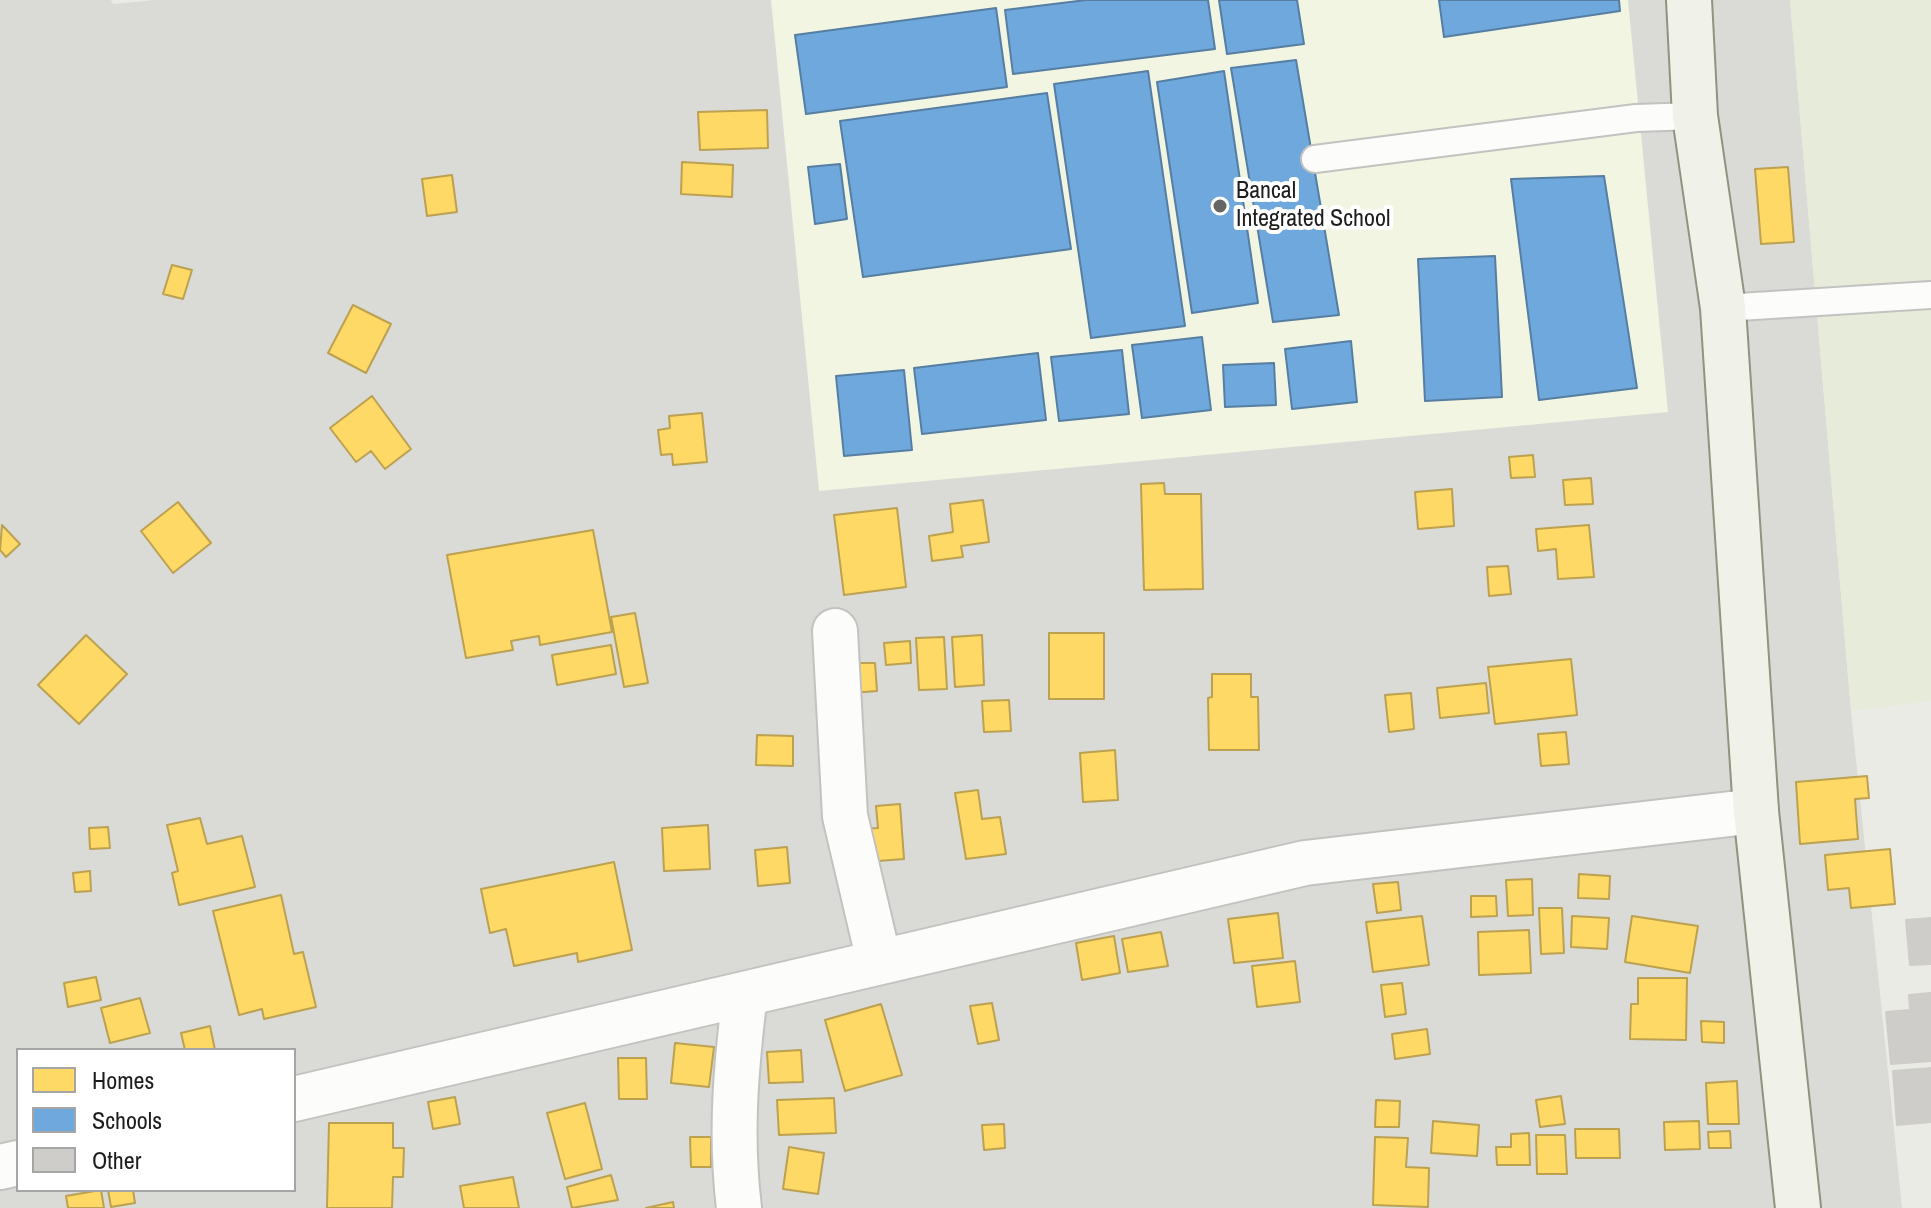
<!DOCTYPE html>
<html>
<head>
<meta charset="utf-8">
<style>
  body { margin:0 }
  #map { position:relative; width:1931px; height:1208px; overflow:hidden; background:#ebebe6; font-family:"Archivo Narrow",sans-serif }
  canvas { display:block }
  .legend { position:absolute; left:16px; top:1048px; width:280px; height:144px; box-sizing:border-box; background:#fff; border:2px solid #a5a5a5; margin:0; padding:10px 14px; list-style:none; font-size:24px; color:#1d1d1d }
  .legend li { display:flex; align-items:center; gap:16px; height:40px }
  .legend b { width:40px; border:2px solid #a5a5a5 }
</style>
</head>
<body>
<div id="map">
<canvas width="1931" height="1208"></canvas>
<ul class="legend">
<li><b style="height:22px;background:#ffd966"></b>Homes</li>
<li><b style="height:22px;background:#6fa8dc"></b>Schools</li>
<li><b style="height:22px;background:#cecdc9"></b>Other</li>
</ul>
</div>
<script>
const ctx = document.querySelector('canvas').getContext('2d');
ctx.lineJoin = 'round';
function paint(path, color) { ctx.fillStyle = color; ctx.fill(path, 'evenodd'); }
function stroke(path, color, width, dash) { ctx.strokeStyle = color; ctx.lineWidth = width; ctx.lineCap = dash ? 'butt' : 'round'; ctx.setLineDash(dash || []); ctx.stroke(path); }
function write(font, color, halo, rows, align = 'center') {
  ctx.font = font + ' "Archivo Narrow",sans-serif'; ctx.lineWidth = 8; ctx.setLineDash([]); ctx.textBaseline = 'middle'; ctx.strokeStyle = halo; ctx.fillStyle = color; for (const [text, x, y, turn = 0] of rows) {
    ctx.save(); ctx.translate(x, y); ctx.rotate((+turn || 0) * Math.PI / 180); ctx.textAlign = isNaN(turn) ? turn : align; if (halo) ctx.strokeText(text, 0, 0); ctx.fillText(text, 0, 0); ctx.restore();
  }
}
paint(new Path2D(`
  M0 0H111L113 4 155 0H1790L1851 711 1902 1208H0ZM18 1050H294V1190H18Z`), '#dadad7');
paint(new Path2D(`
  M771 0H1628L1668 412 819 491Z`), '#f1f5e1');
paint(new Path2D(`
  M1790 0H1931V701L1851 711Z`), '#e7ebd9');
const homes = new Path2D(`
  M767 110 768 148 700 150 698 112Z
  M682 162 733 165 732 197 681 194Z
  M1788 167 1794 242 1761 244 1755 169Z
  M452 175 457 212 427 216 422 179Z
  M172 265 192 270 183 299 163 294Z
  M353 305 391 324 366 373 328 353Z
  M372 396 411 449 385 469 371 451 356 462 330 428Z
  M702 413 707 462 673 465 672 454 661 455 658 430 670 428 669 416Z
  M1533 455 1535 477 1511 478 1509 457Z
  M1591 478 1593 504 1565 505 1563 480Z
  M1164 483 1165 494H1201L1203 589 1144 590 1141 484Z
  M1452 489 1454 526 1418 529 1415 492Z
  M983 500 989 542 961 546 963 557 932 561 929 536 953 532 950 504Z
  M178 502 211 543 173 573 141 531Z
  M897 508 906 587 844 595 834 515Z
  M2 525 20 544 6 557 0 550Z
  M1589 525 1594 577 1558 579 1556 549 1538 551 1536 529Z
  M593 530 612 632 540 645 539 636 511 641 513 650 466 658 447 555Z
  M1508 566 1511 594 1489 596 1487 567Z
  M635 613 648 683 624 687 611 617Z
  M1049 633H1104V699H1049Z
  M86 635 127 674 79 724 38 685Z
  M982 635 984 685 955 687 952 637Z
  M944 637 947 689 919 690 916 638Z
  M910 641 911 663 886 665 884 643Z
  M611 645 616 674 557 685 552 655Z
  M1571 659 1577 715 1495 724 1488 667Z
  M851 663H875L877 691 852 693Z
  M1212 674H1251V697H1258L1259 750H1209L1208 698 1212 697Z
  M1486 683 1489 713 1440 718 1437 688Z
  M1411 693 1414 729 1389 732 1385 695Z
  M1009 700 1011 731 984 732 982 701Z
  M1566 732 1569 764 1541 766 1538 734Z
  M757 735 793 736V766L756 765Z
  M1115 750 1118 800 1083 802 1080 753Z
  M1867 776 1869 798 1855 799 1858 839 1800 844 1796 782Z
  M978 790 982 819 1000 817 1006 854 966 859 955 793Z
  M900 804 904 859 865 862 862 829 878 828 876 806Z
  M200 818 207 844 242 836 255 887 179 905 172 873 178 871 167 825Z
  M708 825 710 869 664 871 662 828Z
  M108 827 110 848 90 849 89 828Z
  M787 847 790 883 758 886 755 850Z
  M1890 849 1895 904 1851 908 1849 888 1828 890 1825 855Z
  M614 862 632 950 578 962 577 953 514 966 506 929 490 933 481 889Z
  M90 871 91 891 75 892 73 873Z
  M1579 874 1610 876 1609 899 1578 898Z
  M1532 879 1533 915 1508 916 1506 880Z
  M1398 882 1401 910 1377 913 1373 884Z
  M281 895 294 954 303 952 316 1007 264 1019 262 1009 239 1015 213 911Z
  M1471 896H1496L1497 916 1471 917Z
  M1539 908H1562L1564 953 1541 954Z
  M1278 913 1283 958 1234 963 1228 919Z
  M1422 916 1429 965 1373 972 1366 922Z
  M1572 916 1609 918 1607 949 1571 947Z
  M1632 916 1698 926 1690 973 1625 962Z
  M1529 930 1531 973 1479 975 1478 932Z
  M1161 932 1168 966 1128 972 1122 939Z
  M1114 936 1120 973 1082 980 1076 943Z
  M1295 961 1300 1002 1257 1007 1252 966Z
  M96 977 101 1000 68 1007 64 983Z
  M1638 978H1687L1686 1040 1630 1039 1631 1004H1638Z
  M1402 983 1406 1014 1385 1017 1381 985Z
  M140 998 150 1033 110 1043 101 1008Z
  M992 1003 999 1040 978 1044 970 1006Z
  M881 1004 902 1075 845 1091 825 1020Z
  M1701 1021 1724 1022V1043L1702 1042Z
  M210 1026 215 1050H185L181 1033Z
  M1427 1029 1430 1054 1395 1059 1392 1034Z
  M675 1043 714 1047 709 1087 671 1083Z
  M801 1050 803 1082 769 1083 767 1052Z
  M618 1058H646L647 1099H619Z
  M1737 1081 1739 1124H1708L1706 1083Z
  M1561 1096 1565 1124 1540 1127 1536 1100Z
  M455 1097 460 1124 433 1129 428 1102Z
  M834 1098 836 1133 779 1135 777 1100Z
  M1376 1100 1400 1101 1399 1127H1375Z
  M585 1103 602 1169 565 1179 547 1113Z
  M1433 1121 1479 1125 1477 1156 1431 1153Z
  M1699 1121 1700 1149 1665 1150 1664 1122Z
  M329 1123H393V1148H404L403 1177H393L392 1208H327Z
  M1004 1124 1005 1148 984 1150 982 1125Z
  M1575 1129H1619L1620 1158H1576Z
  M1730 1131 1731 1148H1709L1708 1132Z
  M1529 1133 1530 1165H1497L1496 1147H1511V1134Z
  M1536 1135H1565L1567 1174H1537Z
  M690 1137H711V1167H691Z
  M1375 1137 1408 1138 1406 1167 1429 1168 1428 1207 1373 1205Z
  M789 1147 824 1153 818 1194 783 1189Z
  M611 1175 618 1200 572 1208 567 1187Z
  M513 1177 519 1208H464L460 1186Z
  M101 1190 104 1208H68L66 1196Z
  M108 1190H133L135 1203 111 1207Z
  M673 1202 674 1208H646Z`);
paint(homes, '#ffd966');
stroke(homes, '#bba150', 2);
const schools = new Path2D(`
  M1086 0H1208L1215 49 1013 74 1005 10Z
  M1219 0H1297L1304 44 1227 54Z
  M1439 0H1619L1620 11 1444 37Z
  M996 8 1007 87 806 114 795 35Z
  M1296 60 1339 315 1273 322 1231 68Z
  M1148 71 1185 326 1091 338 1054 84Z
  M1224 71 1258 303 1192 313 1157 82Z
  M1047 93 1071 249 863 277 840 121Z
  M840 164 847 219 815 224 808 167Z
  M1604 176 1637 388 1539 400 1511 179Z
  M1495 256 1502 397 1425 401 1418 259Z
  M1202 337 1211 410 1142 418 1132 345Z
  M1351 341 1357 402 1292 409 1285 349Z
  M1122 350 1129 414 1059 421 1051 357Z
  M1038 353 1046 420 922 434 914 368Z
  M1274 363 1276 405 1225 407 1223 365Z
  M904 370 912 450 844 456 836 376Z`);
paint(schools, '#6fa8dc');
stroke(schools, '#567ea3', 2);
const building = new Path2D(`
  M1931 918V964L1910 965 1906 920Z
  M1931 993V1061L1891 1064 1886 1012 1910 1010 1909 995Z
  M1931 1068V1122L1897 1125 1893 1071Z`);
paint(building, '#cecdc9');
stroke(building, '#cecdc7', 2);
const lane = new Path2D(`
  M1315 159 1636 118 1695 116
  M1723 308 1931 295`);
const street = new Path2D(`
  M835 631 845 816 879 961
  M294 1099 1305 863 1756 811
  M0 1167 18 1163
  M739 1208C730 1135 736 1067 745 994`);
const secondary = new Path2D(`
  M1689 0 1695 116 1723 308 1756 811 1798 1208`);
stroke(lane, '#c2c2c0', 30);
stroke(street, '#c2c2c0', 48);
stroke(secondary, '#8e947f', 48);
stroke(lane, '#fcfcfb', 26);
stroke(street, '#fcfcfb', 44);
stroke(secondary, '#f0f2ea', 44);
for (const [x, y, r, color] of [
  [1220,206,8,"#656563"]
]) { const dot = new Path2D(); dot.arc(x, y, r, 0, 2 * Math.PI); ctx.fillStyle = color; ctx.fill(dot); stroke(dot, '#fff', 3); }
write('24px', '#1d1d1d', '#fff', [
  ["Bancal",1236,192],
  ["Integrated School",1236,220]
], 'left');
</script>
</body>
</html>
